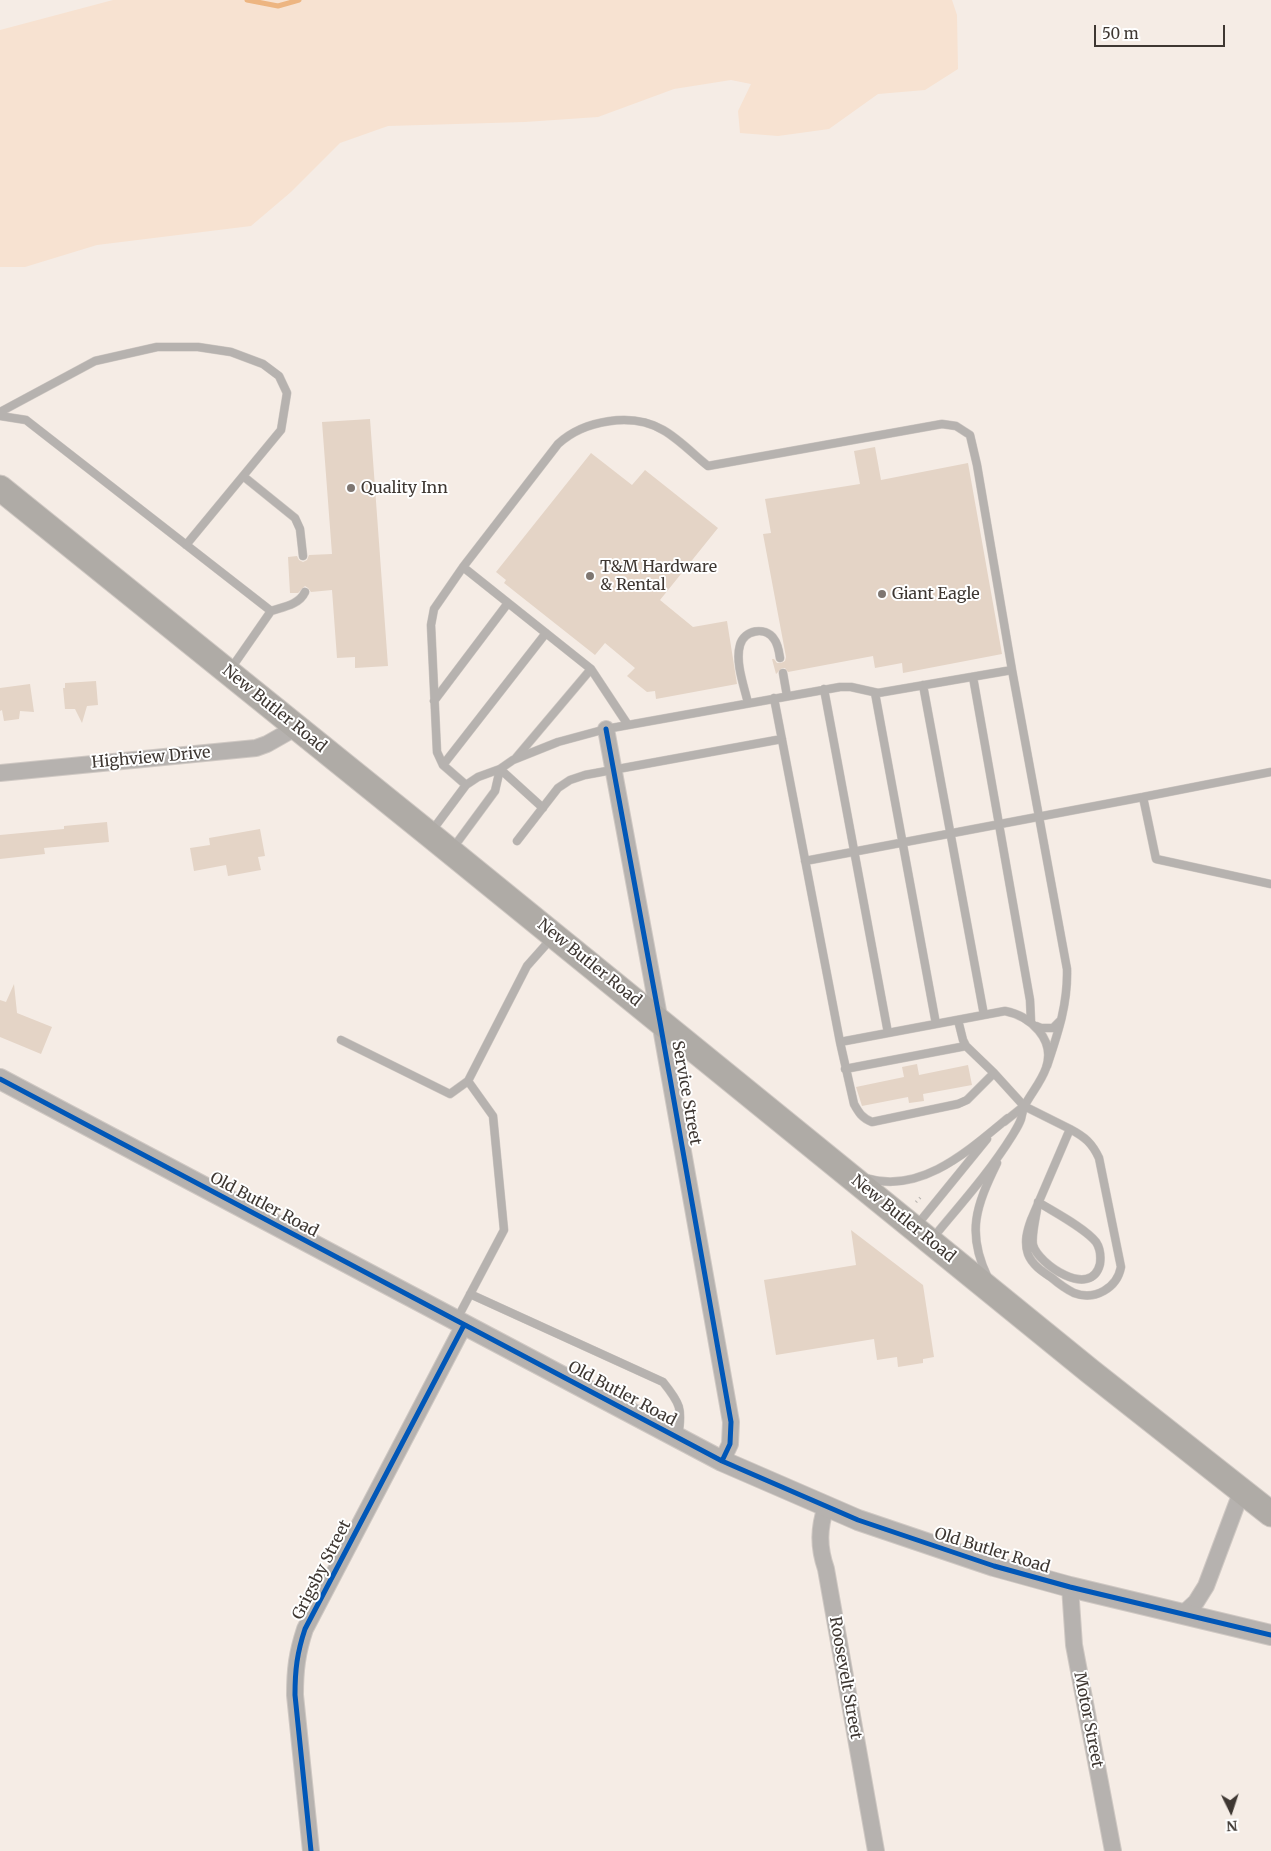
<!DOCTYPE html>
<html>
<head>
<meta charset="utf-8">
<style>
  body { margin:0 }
  #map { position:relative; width:1271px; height:1851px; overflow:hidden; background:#f5ece5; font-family:Merriweather,serif }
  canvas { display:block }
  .north { position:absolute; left:1206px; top:1786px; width:50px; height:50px; -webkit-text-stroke:4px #fff; paint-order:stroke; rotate:176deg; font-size:14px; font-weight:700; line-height:20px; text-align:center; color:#3e3732 }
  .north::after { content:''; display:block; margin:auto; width:18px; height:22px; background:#3e3732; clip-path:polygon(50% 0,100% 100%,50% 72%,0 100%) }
  .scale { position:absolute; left:1094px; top:25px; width:131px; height:22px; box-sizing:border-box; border:2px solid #3e3732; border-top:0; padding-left:6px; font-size:15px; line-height:18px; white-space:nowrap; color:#3e3732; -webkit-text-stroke:4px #fff; paint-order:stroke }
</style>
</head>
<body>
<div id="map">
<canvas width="1271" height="1851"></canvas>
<div class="north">N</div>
<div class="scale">50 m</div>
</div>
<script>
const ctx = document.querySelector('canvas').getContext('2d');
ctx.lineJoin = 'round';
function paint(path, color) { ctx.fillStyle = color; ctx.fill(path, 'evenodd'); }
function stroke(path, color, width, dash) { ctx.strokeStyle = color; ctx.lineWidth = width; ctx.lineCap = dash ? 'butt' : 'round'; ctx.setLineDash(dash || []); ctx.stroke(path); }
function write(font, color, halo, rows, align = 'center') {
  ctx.font = font + ' Merriweather,serif'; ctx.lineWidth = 4; ctx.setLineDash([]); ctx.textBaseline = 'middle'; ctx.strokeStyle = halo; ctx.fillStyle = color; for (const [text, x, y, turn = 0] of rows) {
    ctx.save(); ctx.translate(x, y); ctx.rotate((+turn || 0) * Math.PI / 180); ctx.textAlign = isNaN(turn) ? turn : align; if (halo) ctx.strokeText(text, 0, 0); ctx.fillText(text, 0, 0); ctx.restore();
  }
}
paint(new Path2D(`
  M113 0H952L957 15 958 69 925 90 878 94 829 129 778 136 740 133 738 111 751 84 731 80 674 89 598 117 525 122 388 126 340 143 291 192 251 226 97 245 25 267H0V30Z`), '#f7e2d1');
stroke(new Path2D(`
  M247 0 278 6 299 0`), '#edb581', 5);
paint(new Path2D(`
  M370 419 388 666 355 668V657L337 658 332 590 311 592 308 588 305 586 298 593H290L288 557 297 556 299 560 303 562 307 560 309 555 332 554 322 422Z
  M875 447 881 480 968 463 1002 654 903 673 902 663 875 668 873 656 788 672 785 668H782L776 674 772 659H774L777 663H781L785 661 786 657 763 534 771 533 765 499 860 484 854 451Z
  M591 453 632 485 645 470 718 528 660 600 693 627 727 621 737 684 656 699 655 691 647 692 627 676 635 668 605 643 595 655 504 583 506 580 496 572Z
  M96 681 98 705 87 706 82 723 75 709H65L63 688H65V683Z
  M30 684 34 712 20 711 19 719 4 721 2 710 0 711V688Z
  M107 822 109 842 44 848 45 854 0 859V835L64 829V826Z
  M260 829 265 856 258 857 261 870 228 876 226 865 194 871 190 848 210 845 209 838Z
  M14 984 17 1013 52 1027 41 1054 0 1037V1000L6 1002Z
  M917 1064 919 1075 968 1065 972 1085 923 1094 924 1101 909 1103 908 1097 862 1106 856 1087 904 1077 902 1067Z
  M851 1230 923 1285 934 1357 923 1359V1363L898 1367 897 1357 877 1360 874 1339 776 1355 764 1280 856 1265Z`), '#e4d4c6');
const service = new Path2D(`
  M0 412 95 361 157 347H198L231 352 263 364 279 376 287 393 281 430 186 545
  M0 416 26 420 271 611 230 670
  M243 476 295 518 300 529 303 556
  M463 567 558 444C584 420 632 412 663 430 679 439 694 455 708 466L942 424 956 426 970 435 977 465 1012 670
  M271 611C283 607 299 605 305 592
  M783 673 787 696
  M973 677 1030 1000 1031 1021
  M923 685 984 1015
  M824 689 888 1033
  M875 693 936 1024
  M774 698 840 1042 1005 1011C1030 1016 1056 1039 1046 1068 1041 1082 1032 1092 1025 1105 1023 1109 1022 1115 1021 1119 1019 1125 1015 1131 1012 1136 989 1173 959 1206 932 1239
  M434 701 508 603
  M748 703C744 686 735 662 740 645 744 630 765 626 774 639 778 644 779 651 780 658
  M515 759 591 669
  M443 765 546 633
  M500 769 543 808
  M466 785 443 765 437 752 431 625 434 609 463 567 591 669 628 725
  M1143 797 1271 772
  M431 832 466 785 478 777 500 769 513 760 558 742 606 729 840 687H851L878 693 1012 670 1067 969C1068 1004 1058 1033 1047 1066
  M517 841 558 788 570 780 585 775 782 739
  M453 848 495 791 500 769
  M805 861 1143 797 1156 859 1271 884
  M958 1020 963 1040 966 1046 994 1073 1024 1106 1070 1129 1031 1220C1027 1231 1024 1242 1028 1254 1032 1265 1043 1272 1052 1278 1059 1284 1066 1289 1074 1293 1095 1301 1117 1288 1121 1267L1099 1158C1092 1143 1085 1137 1070 1129
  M1036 1026 1041 1028H1053L1061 1020
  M341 1040 450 1094 468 1081 527 966 551 939
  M840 1042 854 1104C859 1113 862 1118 872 1122L958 1104 967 1100 994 1073
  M845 1069 966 1046
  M1004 1122 1024 1106
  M866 1178C921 1195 969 1150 1008 1118
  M1038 1202C1054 1212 1085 1228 1096 1242 1100 1248 1101 1256 1100 1264 1091 1300 1038 1264 1033 1245 1031 1234 1037 1214 1038 1202Z
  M917 1225 987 1139
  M988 1278C966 1233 976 1206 997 1163
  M470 1294 663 1382C680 1403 683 1409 678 1436
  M457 1319 504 1230 493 1116 468 1081`);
const minor = new Path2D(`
  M606 729 660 1022 731 1422 730 1444 722 1461
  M0 773 256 748 267 744 297 727
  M826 1506C819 1528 818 1546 826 1569L876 1851
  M1070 1587 1074 1645 1113 1851
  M1183 1614 1196 1602 1206 1586 1242 1490
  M311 1851 295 1695C295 1670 297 1653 305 1629L464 1325`);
const tertiary = new Path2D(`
  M0 1079 722 1461 858 1520 994 1566 1070 1587 1271 1635`);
const primary = new Path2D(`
  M0 488 429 834 1091 1372 1271 1514`);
stroke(service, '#cfc8c3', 9);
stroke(minor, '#cfc8c3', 18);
stroke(tertiary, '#cfc8c3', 22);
stroke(primary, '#cfc8c3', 27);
stroke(new Path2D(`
  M916 1202 923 1195`), '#b6b2af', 3, [1, 4]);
stroke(service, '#b6b2af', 8);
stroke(minor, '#b6b2af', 16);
stroke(tertiary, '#b6b2af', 20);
stroke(primary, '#afaba6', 25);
stroke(new Path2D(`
  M606 729 660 1022 731 1422 730 1444 722 1461
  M0 1079 722 1461 858 1520 994 1566 1070 1587 1271 1635
  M311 1851 295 1695C295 1670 297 1653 305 1629L464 1325`), '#0057b8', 5);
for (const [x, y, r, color] of [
  [351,488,5,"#7e7671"],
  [590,576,5,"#7e7671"],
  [882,594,5,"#7e7671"]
]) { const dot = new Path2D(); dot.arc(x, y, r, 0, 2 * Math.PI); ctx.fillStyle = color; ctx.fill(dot); stroke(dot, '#fff', 2); }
write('16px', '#3e3732', '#fff', [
  ["Quality Inn",361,488],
  ["T&M Hardware",600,567],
  ["& Rental",600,585],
  ["Giant Eagle",892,594]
], 'left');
write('16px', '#3e3732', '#fff', [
  ["New Butler Road",274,709,39],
  ["Highview Drive",151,758,-5],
  ["New Butler Road",589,963,39],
  ["Service Street",686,1093,80],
  ["Old Butler Road",264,1205,28],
  ["New Butler Road",903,1219,39],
  ["Old Butler Road",622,1394,28],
  ["Old Butler Road",992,1551,17],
  ["Grigsby Street",322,1570,-63],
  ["Roosevelt Street",845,1678,80],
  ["Motor Street",1088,1720,79]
]);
</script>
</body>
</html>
